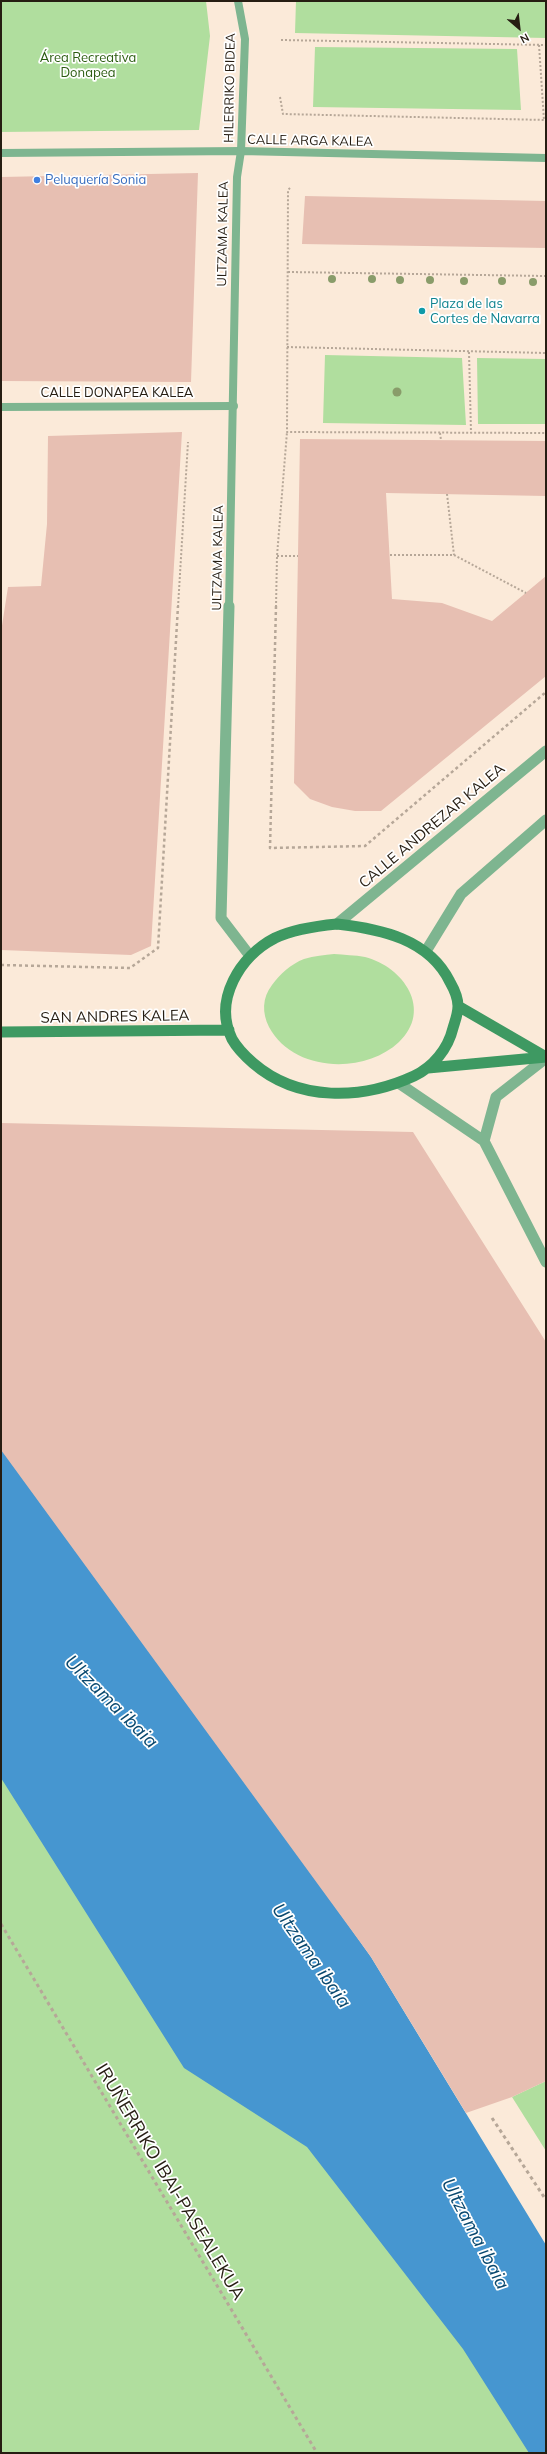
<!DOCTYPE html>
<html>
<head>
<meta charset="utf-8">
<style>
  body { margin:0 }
  #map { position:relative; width:547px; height:2454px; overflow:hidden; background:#fbead9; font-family:Mulish,sans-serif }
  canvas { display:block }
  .frame { position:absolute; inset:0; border:2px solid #261d12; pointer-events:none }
  .north { position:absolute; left:499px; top:8px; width:40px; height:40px; -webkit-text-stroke:3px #fff; paint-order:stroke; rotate:152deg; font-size:11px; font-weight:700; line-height:16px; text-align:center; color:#261d12 }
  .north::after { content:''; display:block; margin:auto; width:14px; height:18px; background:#261d12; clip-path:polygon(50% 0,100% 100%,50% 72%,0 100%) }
</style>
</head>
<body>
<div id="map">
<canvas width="547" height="2454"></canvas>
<div class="frame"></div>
<div class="north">N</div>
</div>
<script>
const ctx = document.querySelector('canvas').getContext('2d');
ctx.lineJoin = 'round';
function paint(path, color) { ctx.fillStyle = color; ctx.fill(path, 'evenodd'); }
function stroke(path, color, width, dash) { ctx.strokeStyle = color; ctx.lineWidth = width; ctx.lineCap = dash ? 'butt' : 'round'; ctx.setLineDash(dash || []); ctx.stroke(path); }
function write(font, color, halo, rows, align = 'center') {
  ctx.font = font + ' Mulish,sans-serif'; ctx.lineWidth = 3.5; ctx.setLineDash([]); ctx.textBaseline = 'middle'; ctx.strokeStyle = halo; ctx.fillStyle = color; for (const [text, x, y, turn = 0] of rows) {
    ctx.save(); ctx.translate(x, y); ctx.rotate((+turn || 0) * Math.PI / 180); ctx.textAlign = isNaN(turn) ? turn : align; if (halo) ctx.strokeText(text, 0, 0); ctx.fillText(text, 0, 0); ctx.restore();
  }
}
paint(new Path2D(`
  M1 1H206L210 36 199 130 1 132Z
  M296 1H546V38L295 33Z
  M315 47 517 49 521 110 313 107Z
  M325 355 462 358 466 425 323 423Z
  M477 358 546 359V424H478Z
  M334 954C344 955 355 955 365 957 404 967 433 1010 399 1042 364 1075 293 1072 269 1027 262 1013 262 998 272 985 280 974 291 964 304 959 314 956 325 955 334 954Z
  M1 1471 546 2453H1Z
  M546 2081V2151L512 2097Z`), '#b0de9e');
paint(new Path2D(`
  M1 1438 44 1496 371 1957 546 2245V2453H529L463 2349 307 2147 184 2068 1 1778Z`), '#4696d0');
paint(new Path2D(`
  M198 173 191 382 1 381V177Z
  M305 196 546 201V248L302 244Z
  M182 432 151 946 131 955 1 950V632L8 587 41 586 47 524 48 436Z
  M300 439 546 441V496L386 493 392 599 442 603 492 621 546 576V676L381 811H355L332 807 310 799 294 783Z
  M1 1123 413 1132 546 1342V2081L512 2097 466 2113 371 1957 1 1450Z`), '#e7bfb2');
stroke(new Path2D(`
  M281 40 546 45
  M539 45 544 120
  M280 97 283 114 546 120
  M290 188 288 190 287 432 546 433
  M288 272 546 276
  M287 347 546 353
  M469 352 471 433
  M440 433 441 440
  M447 494 454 555
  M390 555H454L526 593
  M277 556H298
  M178 607 188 442
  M276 607 277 556 287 432`), '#b6a798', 2, [2, 2]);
stroke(new Path2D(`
  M276 606 270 848 365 846 546 692
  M1 965 130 968 158 948 178 606`), '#b6a798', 2.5, [3, 3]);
stroke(new Path2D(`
  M1 1924 317 2453
  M492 2118 546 2200`), '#b6a798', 3, [3.5, 3.5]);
stroke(new Path2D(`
  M1 153 241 151 546 158
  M1 407 234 406`), '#7eb590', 8);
stroke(new Path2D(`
  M337 924 546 751
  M426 951 461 894 546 820
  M400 1084 484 1141 546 1262
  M484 1141 496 1097 546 1058`), '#7eb590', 11);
stroke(new Path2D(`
  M229 607 237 177 241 151 245 39 238 1`), '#7eb590', 8);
stroke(new Path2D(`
  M229 606 221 918 250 956`), '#7eb590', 11);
stroke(new Path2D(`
  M337 924C381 929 429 939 450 982 454 989 458 999 458 1006 458 1014 455 1021 453 1028 448 1049 433 1067 414 1076 362 1100 298 1102 253 1063 245 1056 237 1048 232 1039 213 1000 240 956 275 938 294 929 316 926 337 924Z
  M458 1006 546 1057
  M1 1032 229 1030
  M428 1068 546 1057`), '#3e9962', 11);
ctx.fillStyle = '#899c6a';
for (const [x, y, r] of [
  [332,279,4],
  [372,279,4],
  [400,280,4],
  [430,280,4],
  [464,281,4],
  [502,281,4],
  [533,282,4],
  [397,392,4.5]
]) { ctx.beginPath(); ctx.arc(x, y, r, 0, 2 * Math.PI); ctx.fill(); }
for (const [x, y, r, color] of [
  [37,180,4,"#3f7fe0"],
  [422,311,4,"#0f9aa8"]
]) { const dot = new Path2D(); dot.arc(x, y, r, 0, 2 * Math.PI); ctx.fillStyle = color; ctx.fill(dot); stroke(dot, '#fff', 1.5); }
write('13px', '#2b5c10', '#fff', [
  ["Área Recreativa",88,58],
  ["Donapea",88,73]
]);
write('13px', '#261d12', '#fff', [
  ["HILERRIKO BIDEA",230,88,-89],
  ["CALLE ARGA KALEA",310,141,1],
  ["ULTZAMA KALEA",223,234,-89],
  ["CALLE DONAPEA KALEA",117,393],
  ["ULTZAMA KALEA",218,558,-89]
]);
write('13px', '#366cbe', '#fff', [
  ["Peluquería Sonia",45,180]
], 'left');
write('13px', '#0d838f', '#fff', [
  ["Plaza de las",430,304],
  ["Cortes de Navarra",430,319]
], 'left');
write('15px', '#261d12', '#fff', [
  ["CALLE ANDREZAR KALEA",432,826,-40],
  ["SAN ANDRES KALEA",115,1017,-1]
]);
write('18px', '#261d12', '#fff', [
  ["IRUÑERRIKO IBAI-PASEALEKUA",170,2182,59]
]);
write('italic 19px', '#0a496f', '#fff', [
  ["Ultzama ibaia",111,1702,45],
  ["Ultzama ibaia",311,1956,55],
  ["Ultzama ibaia",475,2234,62]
]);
</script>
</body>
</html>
